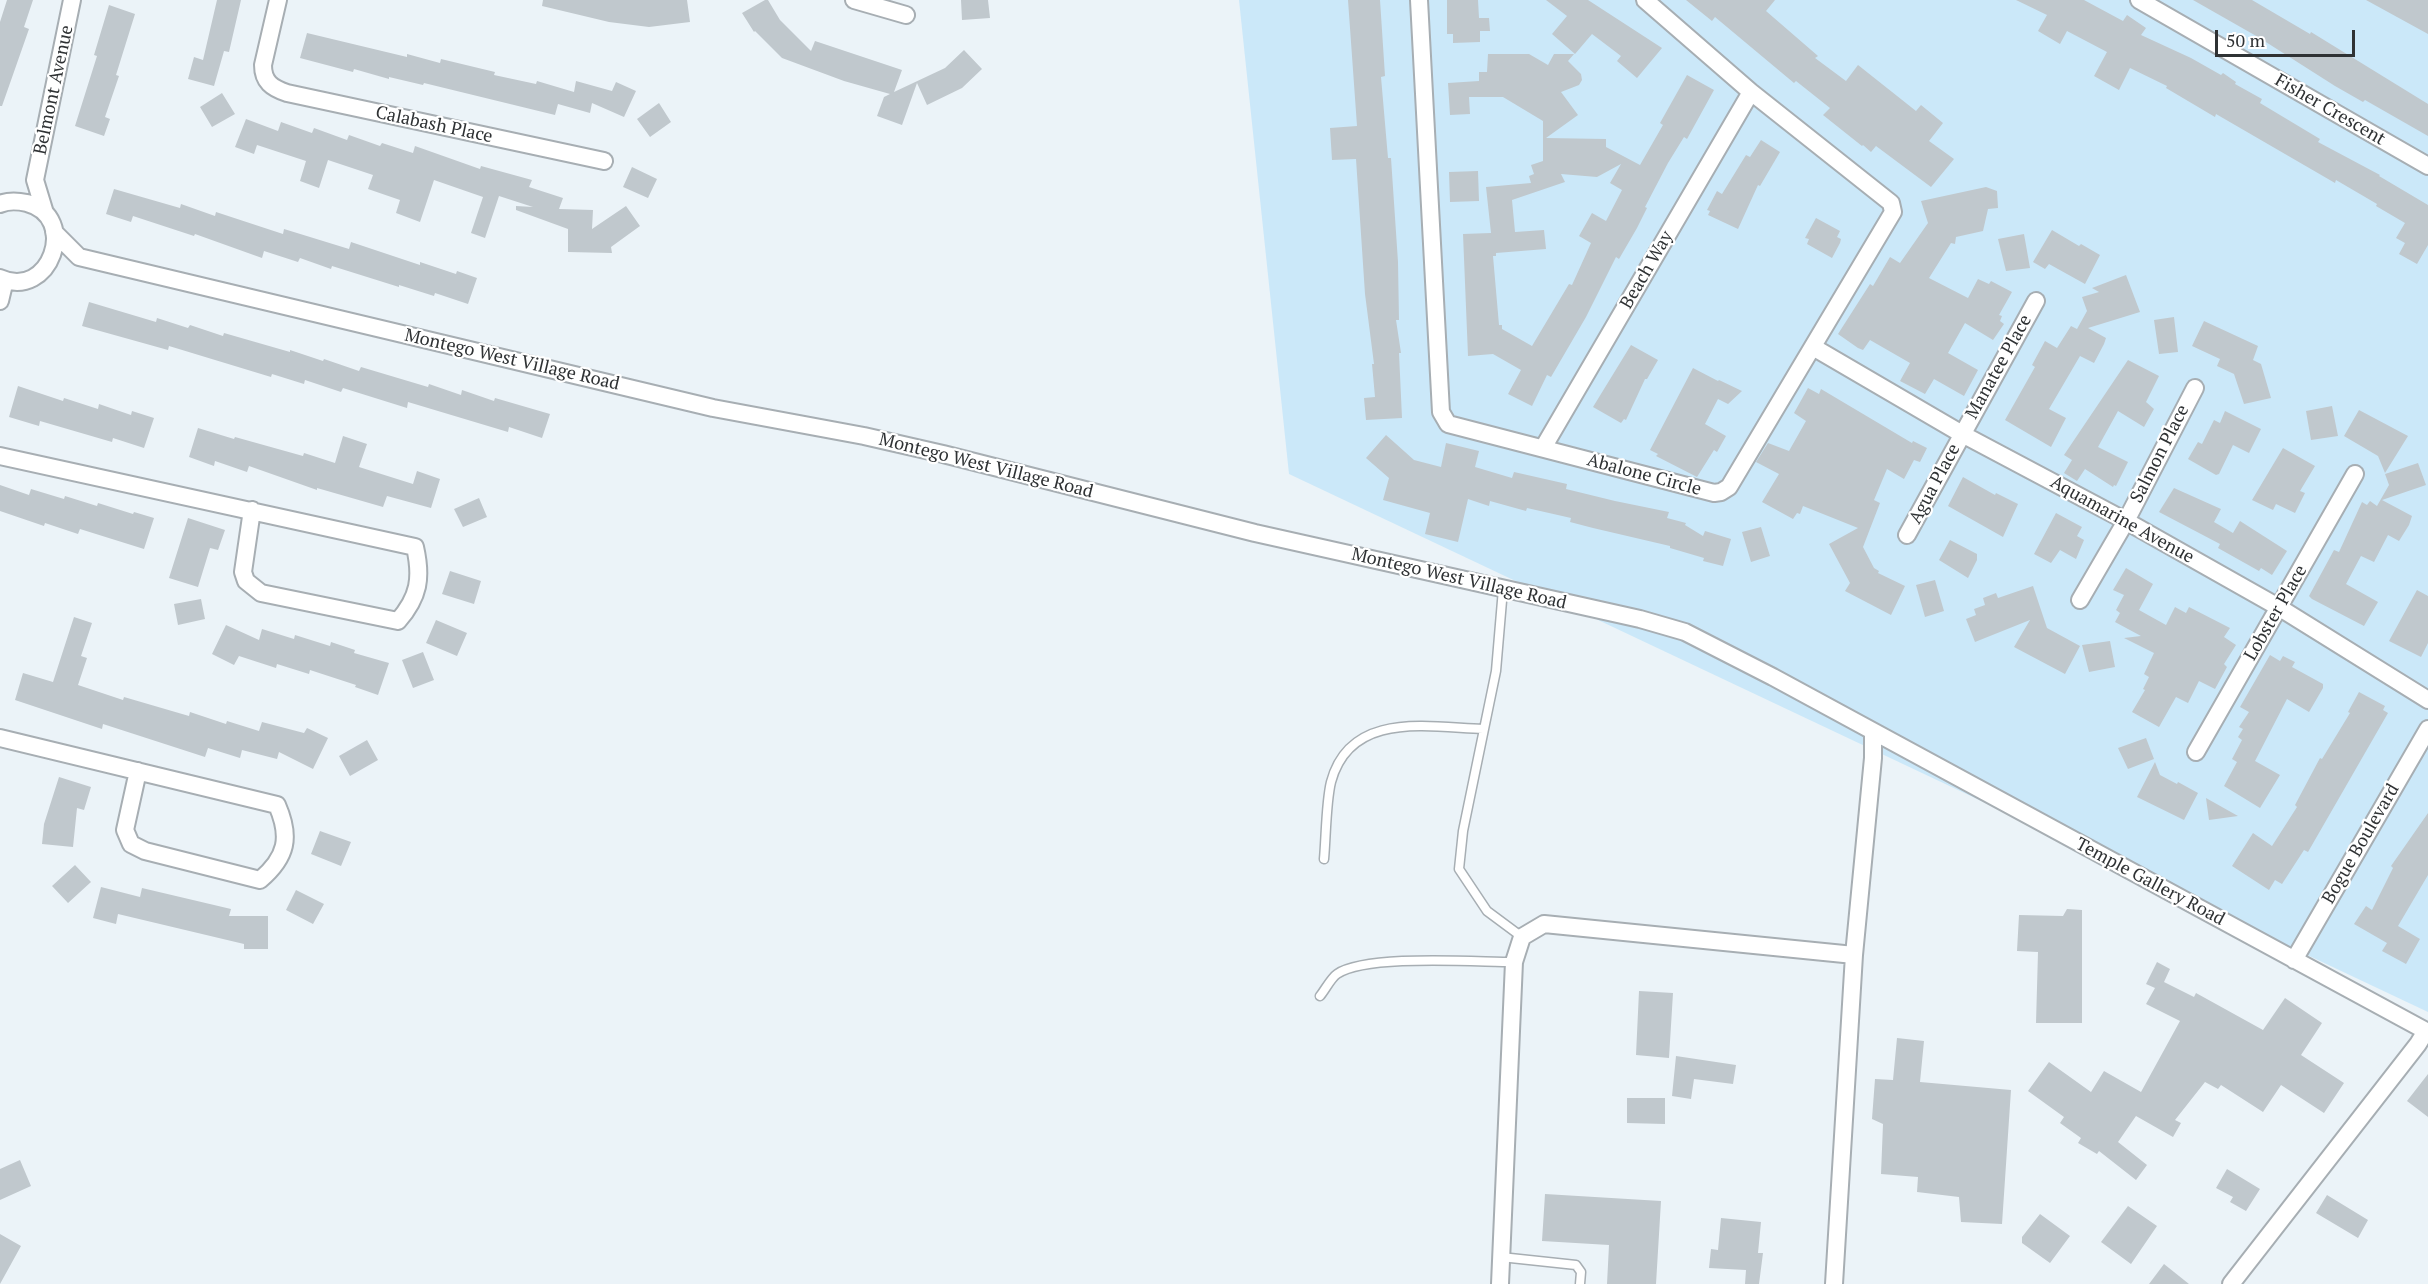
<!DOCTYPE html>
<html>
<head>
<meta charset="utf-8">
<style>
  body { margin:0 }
  #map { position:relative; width:2428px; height:1284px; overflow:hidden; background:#ebf3f8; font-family:"PT Serif",serif }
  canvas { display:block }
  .scale { position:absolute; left:2215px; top:30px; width:140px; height:27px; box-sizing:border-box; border:3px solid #2f3234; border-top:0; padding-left:8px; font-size:18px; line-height:21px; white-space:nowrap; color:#2f3234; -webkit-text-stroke:4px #fff; paint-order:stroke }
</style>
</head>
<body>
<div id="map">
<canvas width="2428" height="1284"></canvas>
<div class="scale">50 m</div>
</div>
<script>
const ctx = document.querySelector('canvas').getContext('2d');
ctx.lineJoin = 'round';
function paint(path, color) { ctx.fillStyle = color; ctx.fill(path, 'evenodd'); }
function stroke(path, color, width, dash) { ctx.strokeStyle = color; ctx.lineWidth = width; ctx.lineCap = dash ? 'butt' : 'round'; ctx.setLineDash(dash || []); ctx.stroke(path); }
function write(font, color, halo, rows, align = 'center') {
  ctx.font = font + ' "PT Serif",serif'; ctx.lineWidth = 4.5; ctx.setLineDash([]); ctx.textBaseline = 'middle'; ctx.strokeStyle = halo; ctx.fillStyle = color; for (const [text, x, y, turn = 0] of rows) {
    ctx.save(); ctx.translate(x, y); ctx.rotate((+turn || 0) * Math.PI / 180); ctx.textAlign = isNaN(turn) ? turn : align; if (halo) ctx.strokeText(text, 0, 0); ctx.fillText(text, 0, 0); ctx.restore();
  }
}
paint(new Path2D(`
  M1239 0H2428V1012L1289 474Z`), '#cbe8f9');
paint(new Path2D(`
  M7 0H33L24 27 29 29 2 106H0V22Z
  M217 0H241L229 52 224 51 214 86 188 79 194 57 203 60Z
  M543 0H687L690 22 649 27 609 22 542 6Z
  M765 0H768L780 20 811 51 815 41 902 70 894 92 945 68 964 50 982 69 962 88 927 105 917 83 902 125 877 116 884 97 890 94 844 81 782 58 755 31 754 32 742 13Z
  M961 0H988L990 18 962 20Z
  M1348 0H1380L1385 76 1381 77 1388 158H1391L1398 262 1399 320H1396L1401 353H1399L1402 418 1366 420 1364 398 1375 397 1372 364H1374L1365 294 1356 159 1332 160 1330 128 1357 126Z
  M1447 0H1478L1479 18H1489L1490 31H1480V42L1453 43V34H1447Z
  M1546 0H1588L1662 48 1637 78 1617 61 1621 56 1592 34 1575 54 1552 34 1567 16Z
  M1686 0H1775L1766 11 1818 56 1815 58 1846 81 1858 65 1916 111 1921 105 1943 123 1929 141 1954 159 1931 187 1876 146 1871 152 1863 145 1862 146 1823 115 1830 108 1796 81 1794 83 1715 17 1712 21Z
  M2016 0H2084L2123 21 2127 15 2146 28 2141 35 2191 58 2221 75 2223 73 2236 82 2235 84 2262 99 2260 103 2320 139 2318 142 2380 175 2379 176 2428 205V245L2417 264 2399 254 2405 243 2396 238 2405 223 2376 206 2377 204 2336 180 2335 183 2216 114 2215 117 2166 88 2167 86 2130 68 2119 90 2094 76 2107 52 2067 31 2060 44 2038 31 2047 15Z
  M2193 0H2252L2310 34 2311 32 2428 104V136L2365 100 2363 102 2335 86 2258 37Z
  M2366 0H2428V34Z
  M109 5 135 14 116 75 119 76 105 117 110 119 104 136 75 126 97 56 94 55Z
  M307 33 407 57V54L440 63 441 59 495 72 494 75 536 84 537 81 574 92 576 81 612 91 616 82 636 91 624 117 592 103 590 113 558 104 555 115 424 83 423 85 389 77V79L354 69 353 72 300 58Z
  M1488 54H1529L1548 65 1554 54H1574L1568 61 1581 74 1582 80 1579 85 1561 92 1578 115 1546 138 1606 139V147L1640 165 1663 125 1660 123 1687 75 1714 90 1687 139 1684 137 1668 163 1645 207 1647 208 1637 228 1619 259 1616 257 1586 317 1551 377 1547 375 1532 406 1508 394 1521 370 1493 354 1468 356 1463 234 1491 233 1486 187 1531 183 1529 176 1534 174 1531 165 1543 161V121L1503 97H1469L1470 114 1450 115 1448 83 1479 81V72H1487ZM1621 164 1610 183 1622 190 1606 221 1592 213 1579 236 1591 243 1572 285 1569 284 1532 346 1502 329V325H1499L1493 256H1496V253L1546 249 1544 230 1515 232 1512 200 1565 182 1561 174 1597 177Z
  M222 93 235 114 212 127 200 107Z
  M659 103 671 122 650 137 637 119Z
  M246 119 278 131 281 122 312 133 314 128 347 140 349 135 380 146 382 143 413 153 415 146 480 169 481 166 532 180 529 187 563 198 559 209 593 210 592 229 626 206 640 226 611 247 612 253 568 252V229L516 210V206L533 207 499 196 485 238 471 233 483 197 434 180 420 222 396 213 400 200 368 189 373 175 328 160 319 188 300 181 306 161 257 145 254 154 235 147Z
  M1761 140 1780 152 1760 186 1758 185 1738 229 1708 215 1710 211 1707 210 1717 191 1722 194 1746 155 1750 157Z
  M632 167 657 179 648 198 623 187Z
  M1478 171 1479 201 1450 202 1449 172Z
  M1986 187 1997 191 1998 208 1988 209 1983 231 1956 237 1955 244 1951 243 1929 278 1968 298 1978 279 1989 284 1991 281 2012 292 1999 315 2002 316 2000 321 2004 324 1993 340 1965 323 1948 353 1978 370 1964 396 1934 379 1925 394 1900 381 1910 363 1870 340 1863 350 1858 348 1838 334 1870 284 1873 286 1890 257 1900 263 1928 223 1921 201Z
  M114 189 180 208 181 204 215 216 216 212 283 234 284 229 349 249 351 242 420 265V262L456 274 457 271 477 278 468 304 435 293 434 296 399 285V287L332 266 331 269 300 258 298 262 264 251 262 258 195 234 194 236 133 216 131 222 106 214Z
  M1816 218 1840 231 1837 237 1841 239 1840 243 1832 258 1807 244 1809 239 1805 238Z
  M2052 230 2079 246 2081 244 2100 255 2085 284 2049 264 2045 269 2033 262Z
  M2024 234 2030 268 2006 271 1998 239Z
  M2126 275 2140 312 2088 328 2106 338 2104 344 2094 363 2080 356 2049 409 2066 418 2051 447 2005 420 2035 367 2032 365 2045 341 2057 348 2071 326 2077 329 2087 311 2082 297 2099 292 2092 288Z
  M89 302 156 322 157 318 188 328 190 325 223 336 224 333 290 352V350L323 361 324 359 359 371 361 367 428 387 429 384 461 395 462 390 494 401 495 398 550 414 542 438 509 427 508 432 408 402 407 408 343 388 341 392 305 380 304 384 272 374 271 377 169 346 168 350 82 326Z
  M2174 317 2178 352 2159 354 2154 320Z
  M2204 321 2258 346 2253 360 2261 364 2271 398 2244 404 2234 374 2217 366 2220 359 2192 346Z
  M1631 345 1658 360 1647 379H1645L1626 420 1624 419 1621 423 1593 407Z
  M2128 360 2159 376 2146 402 2154 409 2144 427 2118 411 2098 447 2128 462 2116 486 2114 485 2113 487 2085 469 2077 481 2064 473 2072 460 2064 455Z
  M1693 368 1718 381 1719 380 1742 391 1728 404 1718 399 1705 424 1726 436 1717 452 1714 450 1697 477 1656 456 1658 454 1650 450Z
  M18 386 63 401 64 398 98 409 99 404 131 415 132 411 154 418 144 448 113 438 112 442 40 421 39 426 9 417Z
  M1808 388 1819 394 1821 389 1912 443 1913 441 1927 448 1920 462 1914 460 1904 479 1887 469 1874 500 1880 503 1863 547 1874 568 1879 571 1878 573 1905 586 1891 615 1845 591 1850 583 1829 544 1858 528 1803 506 1800 514 1797 513 1793 519 1762 502 1779 474 1756 462 1768 443 1789 451 1806 421 1794 413Z
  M2332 406 2338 436 2311 440 2306 411Z
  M2359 410 2408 436 2385 473 2378 456 2344 436Z
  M2225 411 2261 429 2249 453 2233 445 2219 474 2216 475 2188 459 2198 442 2202 444 2214 420 2220 423Z
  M198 428 234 439 235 437 303 456 304 453 335 463 343 436 367 444 359 467 413 484 417 471 440 479 431 508 387 496 383 507 317 488V490L249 466 247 472 215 461 214 466 189 457Z
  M1386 435 1414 460 1441 467 1446 443 1479 451 1475 467 1512 478 1514 472 1567 484 1566 489 1615 501 1669 512 1667 518 1686 523 1685 525 1703 536 1705 531 1731 539 1723 566 1703 561 1704 558 1670 548V546L1593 528 1570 522 1571 518 1527 508 1526 511 1490 501 1489 506 1468 499 1458 542 1425 534 1430 513 1383 500 1389 478 1366 458Z
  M2283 448 2315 466 2300 491 2305 493 2295 513 2276 504 2273 510 2252 500Z
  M2418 463 2426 485 2382 500 2412 516 2409 525 2399 541 2388 535 2374 562 2361 556 2346 584 2378 602 2364 626 2312 599 2309 596 2334 550 2339 552 2362 502 2367 505 2370 501 2377 506 2389 485 2385 474Z
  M1963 477 1995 495 1996 493 2018 504 2003 537 1948 506Z
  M0 485 29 495 31 489 64 499 65 496 97 506 98 503 133 514 134 512 154 518 144 549 80 529 78 534 45 523 44 526 0 511Z
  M2174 488 2221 509 2214 522 2233 533 2240 521 2287 551 2272 575 2261 568 2259 571 2218 548 2220 544 2159 512Z
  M479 498 487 517 463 527 454 509Z
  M2056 513 2082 527 2077 536 2084 540 2076 559 2060 550 2051 563 2034 554Z
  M188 518 225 530 218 550 210 548 198 587 169 578Z
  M1761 527 1770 556 1751 562 1742 532Z
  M1950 540 1977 554V560L1968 578 1939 560Z
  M2126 568 2153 584 2139 610 2166 625 2175 607 2186 613 2189 607 2230 628 2224 637 2236 645 2224 664 2227 667 2215 689 2199 681 2188 703 2176 697 2159 727 2132 712 2145 690 2143 689 2149 677 2144 674 2154 653 2124 638 2141 636 2115 622 2120 613 2116 610 2124 595 2113 590Z
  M450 571 481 581 474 604 442 594Z
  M1935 580 1944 611 1925 617 1916 585Z
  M2033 586 2047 628 2080 646 2065 674 2014 647 2030 620 1975 642 1966 619 1976 615 1974 609 1985 605 1983 598 1996 593 1998 598Z
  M2417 590 2428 596V643L2421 657 2389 641Z
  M201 599 205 619 178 625 174 604Z
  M74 617 92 623 81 656 87 658 78 685 123 700 124 697 189 716 190 712 226 724 227 721 259 731 262 722 304 733 307 728 328 738 313 769 279 752 277 759 242 750 240 758 208 748 205 757 103 724 102 729 15 700 23 673 53 682Z
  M436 620 467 633 457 656 426 643Z
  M226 625 259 640 262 629 294 639 295 635 330 646 331 642 355 650 354 653 389 663 378 695 355 687 356 685 310 670 309 674 277 664 276 668 239 656 234 665 212 654Z
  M2110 641 2115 667 2089 672 2082 645Z
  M423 652 434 680 413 688 402 660Z
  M2270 655 2280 661 2283 656 2295 662 2292 667 2323 684V688L2309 712 2287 699 2255 761 2280 775 2260 808 2224 786 2237 762 2232 759 2242 740 2238 737 2243 729 2239 727 2249 712 2240 707Z
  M2359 692 2385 706 2383 710 2388 713 2308 852 2304 850 2282 884 2275 880 2269 890 2232 866 2253 833 2272 846 2297 807 2295 805 2320 758 2322 759 2350 713 2348 712Z
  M2146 738 2154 759 2128 769 2118 748Z
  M367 740 378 760 350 776 339 756Z
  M2155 762 2160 775 2177 784 2178 782 2198 793 2184 820 2137 797Z
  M59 777 91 787 84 810 77 808 73 847 42 844 44 824Z
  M2206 798 2238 816 2209 820Z
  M2428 813V875L2398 926 2420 939 2406 964 2382 951 2387 943 2354 924 2366 906 2372 910 2393 868 2391 866Z
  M320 831 351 842 341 866 311 854Z
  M75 865 91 882 68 903 52 886Z
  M101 887 140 897 142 888 231 909 229 916H268V949H244V944L118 914 116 924 93 918Z
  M296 890 324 904 313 924 286 910Z
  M2067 909 2082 910V1023H2036L2038 952 2017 951 2019 915 2063 916Z
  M2157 962 2170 969 2164 982 2194 997 2196 993 2263 1030 2285 998 2322 1023 2301 1055 2344 1083 2324 1113 2281 1085 2263 1112 2221 1085 2218 1089 2205 1082 2175 1120 2181 1123 2173 1137 2136 1116 2118 1142 2147 1165 2136 1180 2099 1151 2097 1154 2078 1143 2081 1138 2060 1123 2064 1117 2028 1091 2049 1062 2091 1092 2104 1071 2141 1092 2180 1021 2146 1004 2155 988 2146 984Z
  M1639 991 1673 993 1669 1058 1636 1055Z
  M1897 1038 1924 1041 1920 1082 2011 1090 2002 1224 1961 1222 1959 1197 1917 1192 1918 1177 1881 1174 1883 1124 1872 1119 1875 1079 1893 1080Z
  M1676 1056 1736 1065 1733 1084 1694 1079 1691 1099 1672 1096Z
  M2428 1074V1117L2407 1101Z
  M1627 1098H1665V1124L1627 1123Z
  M20 1160 31 1186 0 1200V1169Z
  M2227 1169 2260 1189 2246 1211 2230 1202 2233 1197 2216 1188Z
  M1545 1194 1661 1201 1656 1284H1607L1609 1245 1542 1241Z
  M2327 1195 2368 1220 2358 1238 2316 1213Z
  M2128 1206 2157 1226 2131 1264 2101 1242Z
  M2040 1214 2070 1236 2050 1263 2022 1243V1237Z
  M1721 1218 1761 1222 1758 1253H1763L1759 1284H1745L1746 1270 1709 1268 1711 1249 1718 1250Z
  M0 1234 21 1246 0 1284Z
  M2164 1264 2189 1284H2149Z`), '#c0c8cd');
const lane = new Path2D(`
  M1503 589 1496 671 1463 831 1459 869 1487 911 1522 937
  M1324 859C1326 838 1326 802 1331 782 1350 711 1427 727 1483 729
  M1320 996C1325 990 1331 978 1337 974 1367 954 1475 962 1514 962
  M1501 1257 1576 1265 1581 1272 1580 1284`);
const street = new Path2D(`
  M278 0 263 65C263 82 272 88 287 93L604 161
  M854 0 906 15
  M1419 0 1441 412 1448 424 1714 493 1721 492 1729 487 1893 212 1891 203 1751 92 1645 0
  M2139 0 2428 166
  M0 204C9 200 18 201 27 203 80 217 50 301 0 278
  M45 213 35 180 72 0
  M54 232 79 257 713 408 864 436 943 454 1255 533 1640 619 1685 632 1773 677 2428 1032
  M0 301 5 280
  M1813 347 1962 434 2126 521 2280 608 2428 700
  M1543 448 1751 92
  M0 456 415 547C422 578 419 597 398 621L261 593 246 581 243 572 252 510
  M1907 535 2036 301
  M2080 600 2126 521 2195 388
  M0 738 277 805C291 837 287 857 260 880L145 851 131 844 125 830 138 771
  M2196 752 2355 474
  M2294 960 2428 729
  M1500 1284 1514 962 1522 937 1544 924 1854 955
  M1834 1284 1854 955 1873 758V733
  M2231 1284 2418 1044 2426 1031`);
stroke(lane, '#a7aeb3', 11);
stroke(street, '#a7aeb3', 20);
stroke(lane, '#fff', 8);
stroke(street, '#fff', 16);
write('18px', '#2f3234', '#fff', [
  ["Belmont Avenue",54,90,-78],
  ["Fisher Crescent",2330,110,30],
  ["Calabash Place",434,125,12],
  ["Beach Way",1647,270,-60],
  ["Montego West Village Road",512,360,13],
  ["Manatee Place",1999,367,-61],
  ["Salmon Place",2160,454,-63],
  ["Montego West Village Road",986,466,14],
  ["Abalone Circle",1644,475,15],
  ["Agua Place",1935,484,-62],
  ["Aquamarine Avenue",2122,520,29],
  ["Montego West Village Road",1459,579,13],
  ["Lobster Place",2276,613,-60],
  ["Bogue Boulevard",2361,844,-60],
  ["Temple Gallery Road",2150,882,28]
]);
</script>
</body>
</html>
